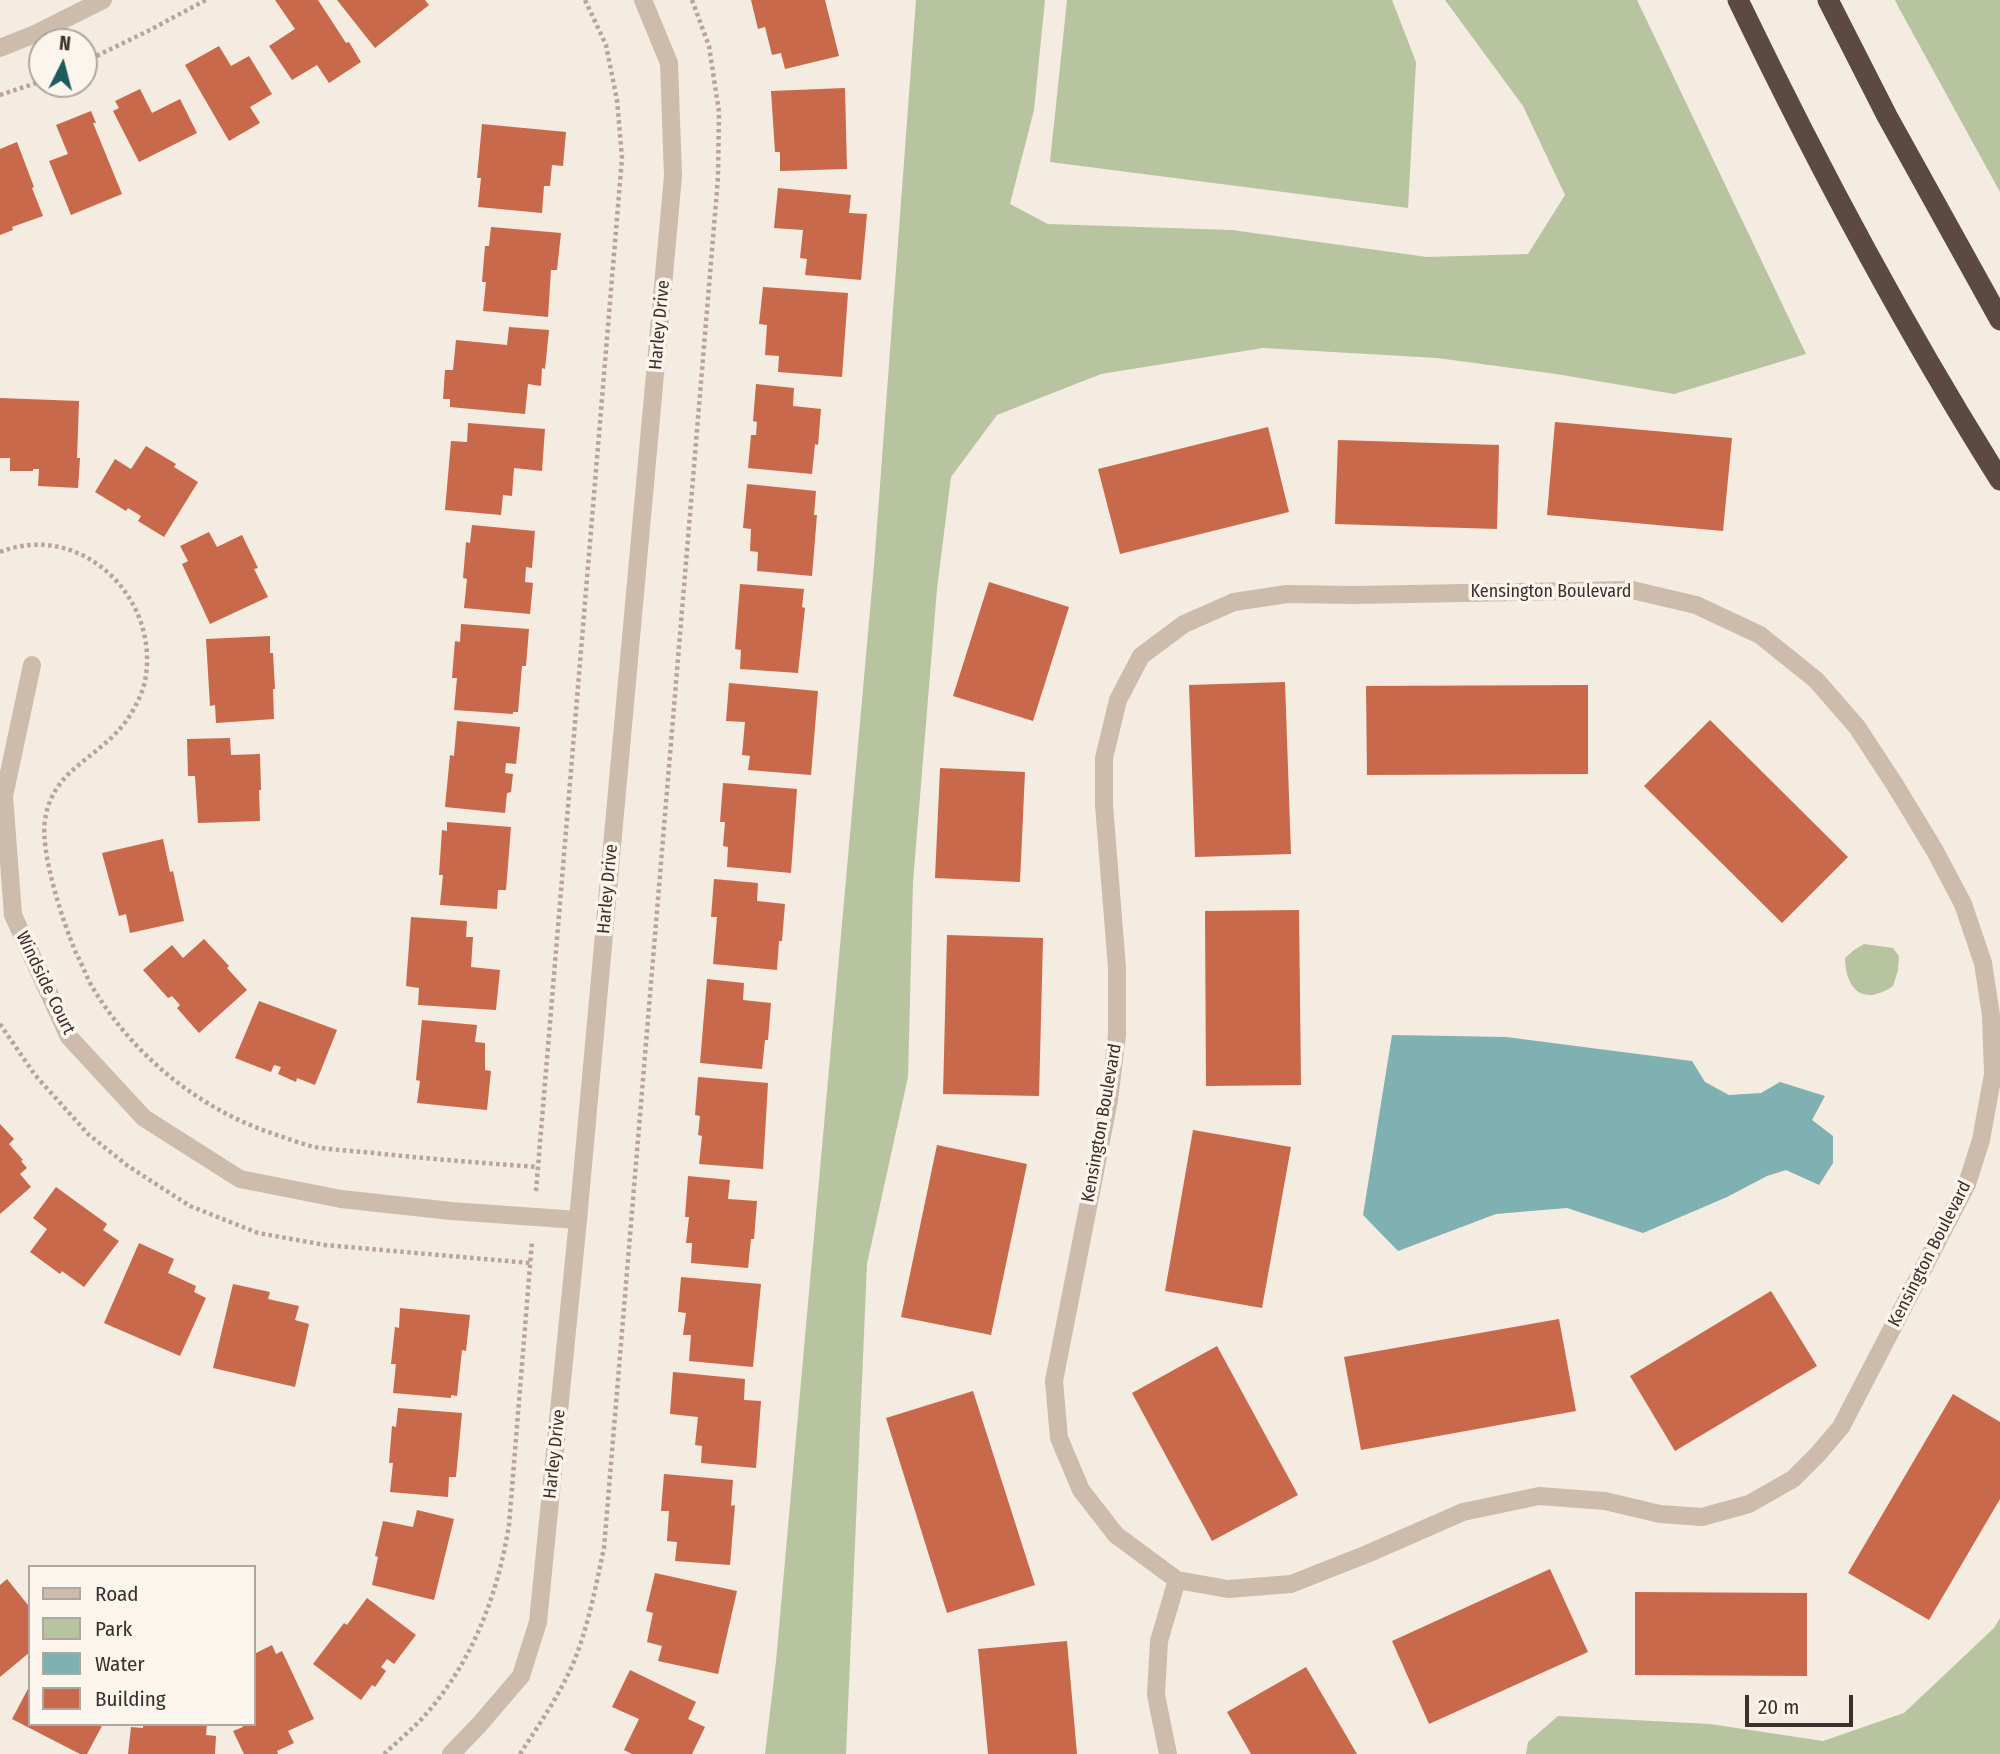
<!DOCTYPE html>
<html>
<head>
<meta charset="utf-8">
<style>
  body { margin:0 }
  #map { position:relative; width:2000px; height:1754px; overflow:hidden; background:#f4ebe1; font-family:"Fira Sans Condensed",sans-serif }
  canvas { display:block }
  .legend { position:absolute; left:28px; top:1565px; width:228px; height:161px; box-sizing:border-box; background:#fbf5ee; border:2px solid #aea6a0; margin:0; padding:9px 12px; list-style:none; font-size:21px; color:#3b302b }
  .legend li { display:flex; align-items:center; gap:14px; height:35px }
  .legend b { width:35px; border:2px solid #aea6a0 }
  .north { position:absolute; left:28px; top:28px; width:70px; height:70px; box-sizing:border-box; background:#fbf5ee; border:2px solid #aea6a0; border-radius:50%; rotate:6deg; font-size:19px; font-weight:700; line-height:28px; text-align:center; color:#3b302b }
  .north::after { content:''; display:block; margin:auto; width:24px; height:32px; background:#1f5a5e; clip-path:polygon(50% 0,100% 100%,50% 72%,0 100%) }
  .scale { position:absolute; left:1745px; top:1695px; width:108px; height:32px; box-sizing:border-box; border:4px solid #3b302b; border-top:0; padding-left:9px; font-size:21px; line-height:24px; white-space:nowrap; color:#3b302b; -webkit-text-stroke:5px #fbf5ee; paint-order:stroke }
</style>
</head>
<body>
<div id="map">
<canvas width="2000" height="1754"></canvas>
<ul class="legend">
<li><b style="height:9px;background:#cdbbac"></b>Road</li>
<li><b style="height:19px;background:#b8c4a0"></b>Park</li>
<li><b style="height:19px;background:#7fb0b2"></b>Water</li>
<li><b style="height:19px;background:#c8694b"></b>Building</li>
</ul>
<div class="north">N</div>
<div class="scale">20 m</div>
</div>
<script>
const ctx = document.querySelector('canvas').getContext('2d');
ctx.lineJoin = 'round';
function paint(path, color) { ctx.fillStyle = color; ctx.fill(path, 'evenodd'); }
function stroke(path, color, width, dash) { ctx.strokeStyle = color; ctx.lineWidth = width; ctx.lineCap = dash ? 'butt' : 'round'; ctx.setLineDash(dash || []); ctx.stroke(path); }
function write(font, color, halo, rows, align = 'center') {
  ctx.font = font + ' "Fira Sans Condensed",sans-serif'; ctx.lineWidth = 7; ctx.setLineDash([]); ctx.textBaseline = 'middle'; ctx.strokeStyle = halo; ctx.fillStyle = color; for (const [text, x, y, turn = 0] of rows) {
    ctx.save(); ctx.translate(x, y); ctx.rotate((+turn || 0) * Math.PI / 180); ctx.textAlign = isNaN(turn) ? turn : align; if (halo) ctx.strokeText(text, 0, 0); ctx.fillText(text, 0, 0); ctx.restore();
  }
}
paint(new Path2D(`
  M916 0H1045L1034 110 1010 204 1048 224 1232 230 1427 257 1528 254 1565 195 1523 106 1445 0H1637L1806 354 1674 394 1556 374 1437 358 1263 348 1101 374 997 415 951 477 937 589 913 882 908 1077 867 1264 846 1754H765L776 1661 874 566Z
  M1067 0H1392L1416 62 1408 208 1050 162Z
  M1895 0H2000V192L1900 10Z
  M1864 944 1893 948 1899 956 1898 970 1893 986C1864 1006 1846 991 1845 958L1854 950Z
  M2000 1618V1754H1526L1528 1742 1558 1716 1710 1724 1823 1741 1904 1713 1994 1628Z`), '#b8c4a0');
paint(new Path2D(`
  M1392 1035 1506 1037 1692 1061 1705 1082 1729 1095 1761 1093 1780 1082 1825 1096 1812 1120 1833 1136V1163L1819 1185 1786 1170 1767 1176 1727 1197 1643 1233 1567 1208 1496 1214 1398 1251 1363 1215Z`), '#7fb0b2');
paint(new Path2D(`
  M275 0H318L346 43 349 42 361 62 329 83 317 65 292 80 269 46 295 29Z
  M337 0H425L429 5 375 48Z
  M751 0H825L839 56 785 69 781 53 772 55 765 27 758 29Z
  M219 46 231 66 249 56 272 94 250 107 260 123 229 141 185 65Z
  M845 88 847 169 780 171V152H775L771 91Z
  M140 89 152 113 180 99 197 133 139 162 113 111 119 108 115 101Z
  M91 111 96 123H93L122 194 71 215 49 161 68 154 56 125Z
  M482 124 566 132 563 166 552 165 550 186H544L542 213 478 207 481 178H477Z
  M17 142 34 187 32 188 43 216 12 227 13 230 0 235V149Z
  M778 188 851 195 849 213 867 214 861 280 805 275 807 259 800 258 803 230 774 228Z
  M491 227 561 233 557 270H551L548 317 483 311 486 282H482L485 246H489Z
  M763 287 848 293 842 377 778 372 779 356 765 355 767 325 759 324Z
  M509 327 549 330 545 369 542 368 541 386 528 384 525 414 450 407V399H443L445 370H453L456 340 507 345Z
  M756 384 794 388 793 406 821 409 818 445 815 444 812 474 748 468 751 435H756L757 422 753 421Z
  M0 398 79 401 77 458H80L78 488 38 486 39 469H33V471H10V458H0Z
  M1555 422 1732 438 1723 531 1547 515Z
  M468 423 545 429 542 471 514 468 512 496 503 495 501 515 445 510 451 441 467 442Z
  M1268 427 1289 512 1120 554 1098 469Z
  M1338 440 1499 445 1497 529 1335 524Z
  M146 446 176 464 174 467 198 482 164 537 138 521 141 516 128 508 126 511 95 492 115 459 131 469Z
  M747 484 816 491 814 515H817L812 576 757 571 758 552 750 551 751 529 743 528Z
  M472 525 535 531 532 568 526 567 525 582 533 583 530 614 464 608 467 579 463 578 466 542 470 543Z
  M209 532 217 547 242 535 258 568 254 569 268 597 210 624 182 564 188 561 180 546Z
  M989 582 1069 607 1033 721 953 696Z
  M740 584 804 589 802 607 805 608 798 673 740 669 741 650 735 649Z
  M461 624 529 629 526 666H522L518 712H513V714L454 710 457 678H452L455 641 460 642Z
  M270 636V653H273L275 689H273L274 719 216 723 215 705 210 706 206 639Z
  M1285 682 1291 854 1195 857 1189 685Z
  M729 683 818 691 811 775 748 770 750 756 742 755 745 722 726 721Z
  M1588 685V774L1367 775 1366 686Z
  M1710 720 1848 857 1782 923 1644 786Z
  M457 721 520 727 516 764 506 763 505 773 513 774 511 792 507 793 505 813 445 807 450 755 454 756Z
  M230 738 231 755 260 754 261 790H259L260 821 198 823 195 776H188L187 739Z
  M940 768 1025 772 1020 882 935 878Z
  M723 783 797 789 791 873 727 867 728 847 723 846 725 822H720Z
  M447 822 511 827 506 890H498L497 909 440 905 443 875H439L442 830 447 831Z
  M163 839 170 872 173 871 184 921 130 933 126 914 119 916 102 853Z
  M714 879 758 883 757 901 785 904 782 941H779L777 970 713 964 717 917H711Z
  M1299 910 1301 1085 1206 1086 1205 911Z
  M411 917 467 921 466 937H473L471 967 500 970 496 1010 418 1005 419 988 406 986Z
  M947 935 1043 938 1039 1096 943 1094Z
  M204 939 229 966 227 968 247 990 199 1033 177 1008 180 1005 172 996 168 998 143 970 172 945 183 958Z
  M707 979 744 983 743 1000 771 1003 768 1040H765L762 1069 700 1063Z
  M259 1001 337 1030 315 1085 297 1078 296 1082 278 1074 281 1067 274 1065 271 1072 235 1058Z
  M422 1020 477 1025 475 1042 485 1043V1070L491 1071 487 1110 417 1103 420 1081 416 1080Z
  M698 1077 768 1083 763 1169 699 1164 702 1136 698 1135 700 1116 695 1115Z
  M0 1124 14 1139 9 1144 23 1160 21 1161 27 1168 20 1174 31 1187 0 1214Z
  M1193 1130 1291 1147 1262 1308 1165 1291Z
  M937 1145 1027 1164 991 1335 901 1317Z
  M688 1176 730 1180 728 1199 757 1201 754 1239H751L748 1268 691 1263 692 1243H686L689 1217H685Z
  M56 1187 107 1224 103 1230 119 1241 84 1287 62 1271 60 1274 30 1252 47 1229 33 1218Z
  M139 1243 174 1259 168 1273 196 1286 194 1292 206 1298 180 1356 104 1323Z
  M681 1277 761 1284 753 1367 689 1361 691 1335H683L686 1313 678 1312Z
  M233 1284 270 1292 268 1299 299 1306 295 1320 309 1324 295 1387 213 1368Z
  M1771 1291 1817 1366 1675 1451 1630 1376Z
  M400 1308 470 1315 466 1351 462 1350 457 1396 451 1395V1398L393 1393 396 1364H391L395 1327 399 1328Z
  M1559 1319 1576 1411 1361 1450 1344 1357Z
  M1217 1346 1298 1495 1212 1541 1132 1393Z
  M673 1372 745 1379 744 1400 761 1401 756 1468 701 1463 702 1446 695 1445 698 1417 670 1414Z
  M973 1391 1035 1585 947 1613 886 1418Z
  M1953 1394 2000 1422V1499L1929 1620 1848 1573Z
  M398 1408 462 1413 456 1477H449L448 1497 390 1492 393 1463H389L392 1426 396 1427Z
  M664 1474 733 1480 731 1506 735 1505 730 1565 675 1561 677 1542 667 1541 669 1511H661Z
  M417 1510 454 1519 434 1600 372 1585 378 1557 375 1556 383 1521 413 1527Z
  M1550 1569 1588 1652 1429 1724 1392 1641Z
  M655 1573 737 1591 718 1674 658 1661 662 1646 647 1642 653 1613 646 1611Z
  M7 1579 28 1605 30 1603V1652L0 1677V1585Z
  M1635 1592 1807 1593V1676L1635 1675Z
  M367 1598 416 1635 394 1664 387 1659 381 1667 386 1671 375 1687 372 1685 361 1700 313 1664 344 1623 347 1625Z
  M1067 1641 1077 1754H988L978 1649Z
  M272 1645 276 1654 282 1651 314 1719 288 1731 294 1743 277 1751 278 1754H244L233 1731 243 1727 242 1724H254V1654Z
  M1306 1667 1357 1754H1251L1227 1712Z
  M630 1670 696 1702 688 1719 705 1727 692 1754H632L624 1750 639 1719 612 1707Z
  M30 1685V1724H103L87 1754H80L12 1719Z
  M143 1724H207L206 1735 216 1736 215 1754H128L131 1727 143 1728Z`), '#c8694b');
stroke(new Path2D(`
  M84 62 148 31 206 0
  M0 95 42 81
  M0 552C81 520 161 598 145 681 141 699 129 720 116 733 87 763 52 774 45 820 40 853 63 922 76 953 81 962 85 973 90 983 131 1054 199 1110 277 1135 289 1139 302 1144 314 1147 334 1150 354 1151 374 1153 429 1159 483 1163 538 1167
  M0 1024 35 1075 88 1134 128 1166 190 1206 258 1233 325 1245 530 1263
  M536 1191 622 158 617 100 606 45 585 0
  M384 1754C398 1741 414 1728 427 1713 473 1660 498 1594 509 1525L532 1241
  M520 1754C540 1723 561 1693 575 1659 589 1623 596 1585 604 1548L718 178 719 112 709 46 692 0`), '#b9a596', 4.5, [3.5, 3.5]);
stroke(new Path2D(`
  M0 48 35 34 103 0
  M1632 590 1696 605 1760 635 1816 680 1857 727 1895 785 1935 851 1963 904 1983 963 1991 1015 1993 1074 1981 1140 1967 1184 1841 1427 1818 1454 1793 1479 1749 1504 1702 1517 1660 1514 1605 1501 1539 1496 1463 1512 1367 1554 1291 1584 1228 1589 1177 1580 1116 1535 1081 1490 1059 1438 1054 1381 1109 1100 1117 1035V968L1104 805V758L1118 700 1141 656 1184 624 1234 602 1287 594 1354 595Z
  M32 665 4 796 13 915 69 1037 144 1118 240 1179 341 1199 451 1211 578 1220
  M451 1754 479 1725 521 1676 538 1622 578 1220 673 176 669 63 643 0
  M1168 1754 1156 1695 1159 1641 1177 1580`), '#cdbbac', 18);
stroke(new Path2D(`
  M1738 0C1817 164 1903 326 2000 480
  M1828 0 1887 116 2000 320`), '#5c4a42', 21);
write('18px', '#3b302b', '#fbf5ee', [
  ["Harley Drive",660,325,-85],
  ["Kensington Boulevard",1551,592],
  ["Harley Drive",608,889,-85],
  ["Windside Court",45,983,64],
  ["Kensington Boulevard",1102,1123,-80],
  ["Kensington Boulevard",1930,1254,-63],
  ["Harley Drive",555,1454,-84]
]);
</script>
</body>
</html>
